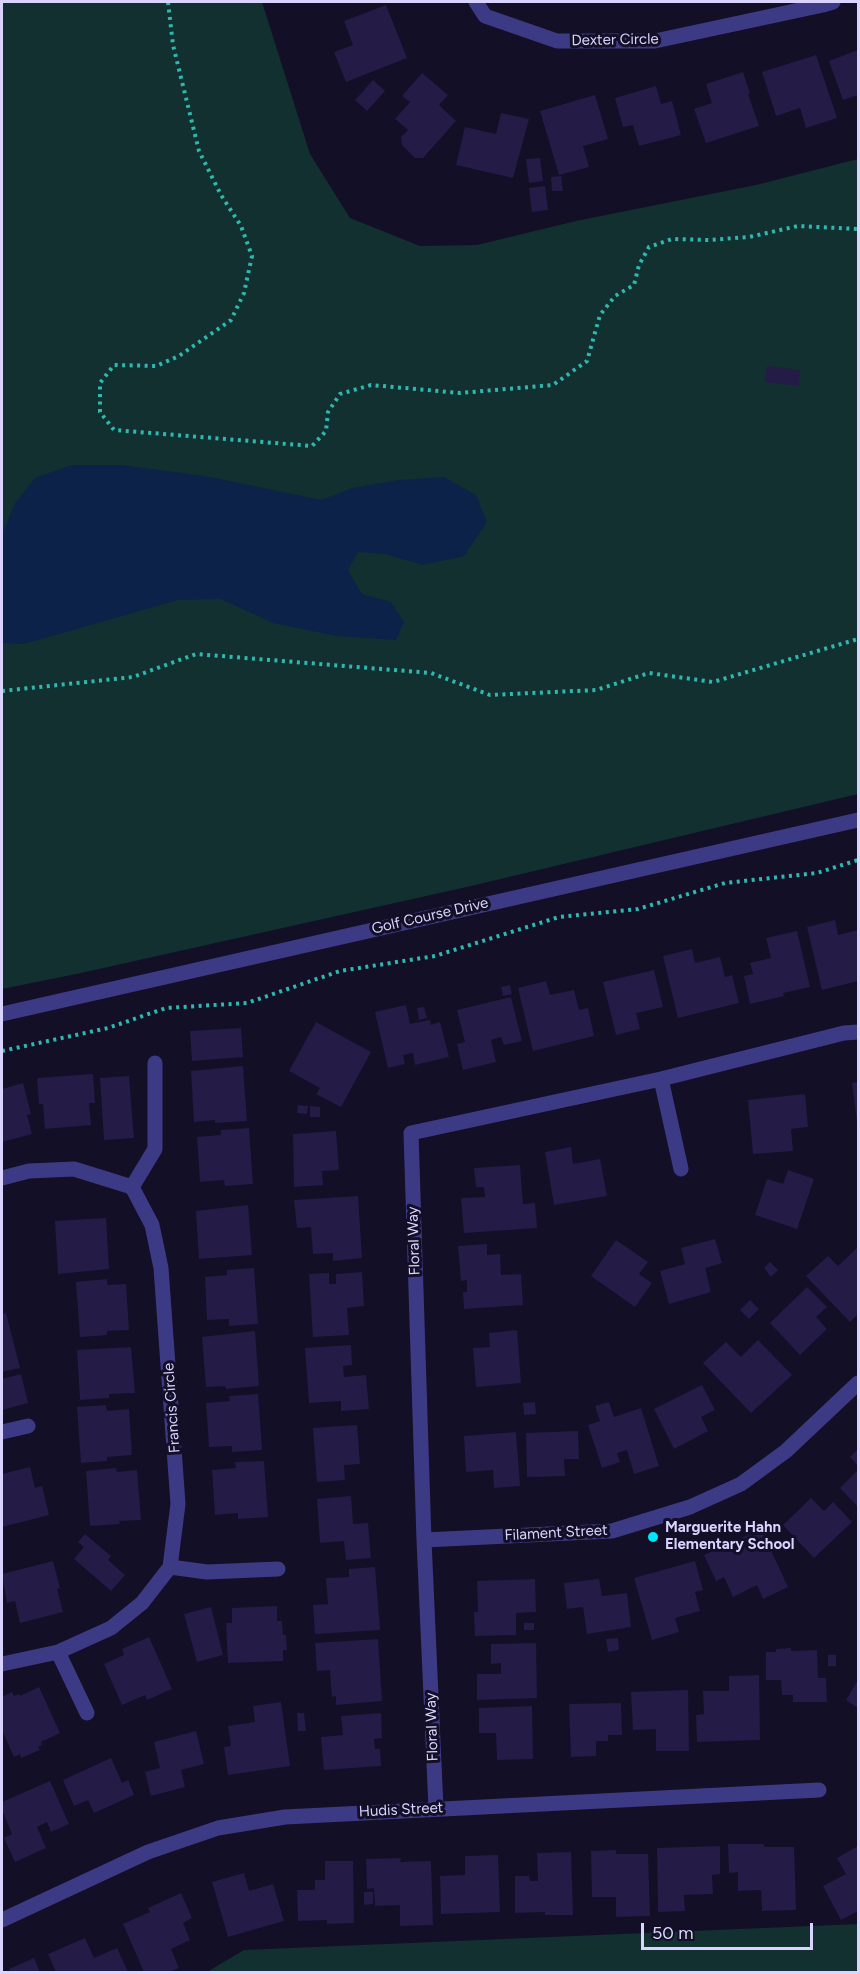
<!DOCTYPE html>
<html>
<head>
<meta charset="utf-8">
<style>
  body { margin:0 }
  #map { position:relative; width:860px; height:1974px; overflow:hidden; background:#130f26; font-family:Figtree,sans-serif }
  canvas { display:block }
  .frame { position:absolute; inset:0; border:3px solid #d9d4ff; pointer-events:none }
  .scale { position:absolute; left:641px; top:1923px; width:172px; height:27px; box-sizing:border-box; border:3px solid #d9d4ff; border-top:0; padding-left:8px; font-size:18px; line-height:21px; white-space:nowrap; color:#d9d4ff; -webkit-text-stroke:4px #130f26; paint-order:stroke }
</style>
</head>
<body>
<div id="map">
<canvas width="860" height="1974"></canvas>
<div class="frame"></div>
<div class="scale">50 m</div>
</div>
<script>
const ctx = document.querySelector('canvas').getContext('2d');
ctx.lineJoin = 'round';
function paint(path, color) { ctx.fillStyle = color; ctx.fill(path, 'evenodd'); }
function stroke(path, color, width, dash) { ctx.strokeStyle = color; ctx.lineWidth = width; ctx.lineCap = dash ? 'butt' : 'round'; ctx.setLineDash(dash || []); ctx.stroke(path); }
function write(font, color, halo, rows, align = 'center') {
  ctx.font = font + ' Figtree,sans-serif'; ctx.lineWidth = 6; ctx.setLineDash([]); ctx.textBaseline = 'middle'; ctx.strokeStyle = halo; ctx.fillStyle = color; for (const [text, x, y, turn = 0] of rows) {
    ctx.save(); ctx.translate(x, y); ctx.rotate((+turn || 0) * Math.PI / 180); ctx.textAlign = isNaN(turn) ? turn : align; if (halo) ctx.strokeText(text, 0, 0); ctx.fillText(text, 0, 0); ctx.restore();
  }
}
paint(new Path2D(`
  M2 2H262L310 154 350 218 420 246 477 245 576 221 756 185 858 159V794L471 886 81 973 2 989Z
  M858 1924V1972H207L244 1950Z`), '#12302f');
paint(new Path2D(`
  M72 465H121L205 476 322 500 352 488 399 480 444 477 476 495 487 522 464 556 423 565 385 554 358 552 348 570 362 594 391 602 404 622 396 640 337 636 273 623 221 599 178 600 24 644 2 643V535L15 503 35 478Z`), '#0c2248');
paint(new Path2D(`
  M386 5 407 58 346 82 334 52 353 45 344 21Z
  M858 50V95L843 100 829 61Z
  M816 55 837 118 806 128 800 108 776 116 762 72Z
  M743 72 750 94H748L759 126 706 143 694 109 712 103 706 84Z
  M422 73 448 95 439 105 456 121 423 158H415L402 145 401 137 408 130 395 119 410 102 402 96Z
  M373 80 385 91 367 111 355 100Z
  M656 86 661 104 672 101 681 135 639 146 633 125 623 127 615 98Z
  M595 95 608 139 583 146 589 167 559 175 540 111Z
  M501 113 529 119 513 178 456 165 465 127 496 134Z
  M540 158 543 181 529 183 526 159Z
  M561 176 563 191H552L551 177Z
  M545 186 548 210 532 212 529 188Z
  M767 366 800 370 799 386 765 382Z
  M835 920 838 935 858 930V981L822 990 807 927Z
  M797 931 810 987 783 993 784 996 750 1004 744 976 753 974 750 963 771 958 766 938Z
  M692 949 695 963 720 957 725 977 732 975 739 1003 678 1018 663 956Z
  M654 970 663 1007 636 1013 640 1029 616 1035 603 982Z
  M546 981 550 995 574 990 579 1010 588 1008 594 1036 533 1051 518 988Z
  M510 985 512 994 503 996 501 987Z
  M511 997 522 1041 504 1045 501 1037 491 1040 496 1062 463 1070 457 1044 465 1042 457 1010Z
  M406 1005 410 1024 430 1020 431 1025 440 1022 449 1057 415 1065 413 1053 403 1055 405 1064 388 1068 375 1012Z
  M424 1007 427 1018 419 1020 417 1008Z
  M316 1022 371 1052 341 1107 316 1094 320 1088 289 1071Z
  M241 1028 243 1057 192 1061 190 1031Z
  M243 1066 247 1121 215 1123V1120L194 1122 191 1071Z
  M93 1074 95 1103H89L91 1125 45 1129 43 1104H39L37 1078Z
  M129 1076 134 1138 104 1140 100 1078Z
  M858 1082V1122H857L852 1083Z
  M23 1083 31 1114 27 1115 32 1134 2 1142V1089Z
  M805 1094 808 1127 791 1129 793 1151 753 1154 748 1100Z
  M298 1105 308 1106 307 1114 297 1113Z
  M310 1106 320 1107V1117H310Z
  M249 1128 253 1184 225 1186 224 1180 200 1182 197 1137 221 1135V1130Z
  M336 1131 339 1170 322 1171 323 1185 294 1187 293 1134Z
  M571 1147 573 1164 600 1159 607 1196 554 1205 545 1152Z
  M520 1165 523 1204 535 1203 537 1228 464 1233 461 1198 485 1197 484 1187H476L474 1168Z
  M788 1170 814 1179 797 1229 755 1215 767 1179 783 1184Z
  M358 1196 362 1258 333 1261V1253L313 1254 311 1227 297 1228 294 1200Z
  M248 1205 252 1255 199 1259 196 1211Z
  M106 1218 109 1269 58 1274 55 1221Z
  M715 1239 722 1263 705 1268 711 1292 669 1304 660 1271 685 1264 681 1248Z
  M616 1240 648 1262 639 1274 652 1283 635 1307 591 1276Z
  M487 1244V1255L500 1254 501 1275 521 1274 523 1305 464 1309 463 1292H467V1280L461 1281 458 1246Z
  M857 1248 858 1314 850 1322 806 1276 828 1256 838 1266Z
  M770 1262 778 1270 771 1277 764 1268Z
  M254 1268 258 1324 229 1326V1319L207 1320 205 1277 227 1275V1270Z
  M362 1272 364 1306 347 1308 349 1335 313 1337 309 1274 329 1273V1284H336V1274Z
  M107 1279V1285L126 1284 129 1330 107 1331V1335L80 1337 76 1282Z
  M807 1287 827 1307 816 1317 827 1329 800 1355 770 1323Z
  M750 1300 759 1309 749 1319 740 1310Z
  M6 1313 20 1368 2 1372V1314Z
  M517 1330 521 1383 476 1387 473 1348 490 1347 489 1333Z
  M255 1331 259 1386 226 1389 225 1386 206 1387 202 1337Z
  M758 1340 792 1375 751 1413 703 1363 726 1342 741 1357Z
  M351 1345 352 1365 343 1366 344 1377 366 1375 369 1409 341 1411V1401L309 1403 305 1348Z
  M131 1347 135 1393 109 1394V1398L80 1400 77 1350Z
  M21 1374 28 1403 2 1410V1379Z
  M702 1385 715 1410 701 1417 708 1431 674 1449 654 1409Z
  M258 1394 262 1450 232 1452V1446L209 1447 206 1403 230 1401 229 1396Z
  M535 1402 536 1414 524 1415 523 1403Z
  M609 1402 614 1417 641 1408 659 1466 634 1474 627 1450 617 1453 620 1462 602 1468 588 1425 600 1421 595 1406Z
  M106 1405 107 1411 129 1409 132 1455 107 1457V1461L81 1463 77 1407Z
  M357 1425 360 1464 344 1465 345 1480 317 1482 313 1428Z
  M578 1431 579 1459H564L565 1476 527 1477 526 1433Z
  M516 1432 520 1486 494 1488 493 1470 466 1472 464 1436Z
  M858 1449V1466L850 1457Z
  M264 1461 268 1517 238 1519V1513L215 1515 212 1470 236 1468 235 1462Z
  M30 1467 35 1488 42 1486 49 1515 2 1527V1474Z
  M116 1468 117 1472 137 1470 141 1520 119 1521 120 1524 90 1526 86 1471Z
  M858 1470V1507L840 1488Z
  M351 1496 353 1524 368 1523 371 1558 346 1560 344 1541 320 1543 317 1499Z
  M811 1498 824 1511 833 1502 852 1522 814 1558 783 1525Z
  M761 1529 788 1587 763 1599 757 1585 733 1597 724 1577 716 1581 704 1555Z
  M85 1534 111 1556 108 1560 125 1575 111 1591 74 1559 84 1547 78 1542Z
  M53 1561 60 1588 57 1589 63 1612 20 1623 15 1601 7 1603 2 1574Z
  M695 1561 703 1590 695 1592 700 1611 675 1618 679 1632 652 1640 634 1578Z
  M375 1567 380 1630 315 1634 313 1605 328 1604 326 1578 349 1577V1569Z
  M535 1579 536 1612 516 1613V1635L475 1636 474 1612H478L477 1581Z
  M599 1579 602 1596 627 1593 631 1627 587 1634 583 1607 567 1609 564 1583Z
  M277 1606V1621H282L283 1635H286L287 1650H283V1661L228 1663 226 1623H232V1608Z
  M211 1607 223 1655 197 1662 184 1614Z
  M524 1623H534V1630H524Z
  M149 1637 172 1689 147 1700 145 1695 122 1705 104 1664 124 1655 122 1649Z
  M618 1638 619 1650 608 1652 606 1639Z
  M378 1639 382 1701 336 1705V1696L332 1697 330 1670 317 1671 315 1643Z
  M536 1643 537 1698 477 1700V1674H501V1663L491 1664V1644Z
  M791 1648V1651L817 1650 818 1678H826L827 1702H793V1695H782L781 1680H766V1652H776V1649Z
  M828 1655H836V1666H828Z
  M759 1675 760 1740 697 1742 696 1715 704 1714 703 1691H729V1676Z
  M858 1680V1708L846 1700Z
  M39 1687 60 1733 41 1742 42 1745 38 1747 40 1750 21 1758 20 1754 14 1757 2 1730V1697L12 1692 14 1696 19 1694 20 1696Z
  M688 1690 689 1751H656V1729L633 1730 631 1692Z
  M281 1702 290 1766 228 1775 224 1747 231 1746 228 1726 255 1722 253 1706Z
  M621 1703 622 1735H608V1741H596V1756L571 1757 569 1704Z
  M532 1706 533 1759 497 1760 496 1733H479V1708Z
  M297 1713H304L306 1731H298Z
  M381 1713 382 1738 374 1739 375 1749H380L381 1766 324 1770 321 1737 343 1735 341 1716Z
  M196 1731 204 1764 181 1770 185 1787 151 1796 145 1772 160 1768 154 1742Z
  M111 1758 122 1783 128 1780 134 1795 94 1813 88 1800 74 1806 63 1780Z
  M50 1781 69 1824 51 1832 47 1822 37 1827 46 1848 15 1862 4 1838 12 1834 2 1810V1802Z
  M728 1844H764V1847H794L796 1910 762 1911 761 1890 738 1891V1872L729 1873Z
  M720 1846V1874L712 1875 713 1894 684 1895 685 1911 658 1912 657 1848Z
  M858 1846V1911L841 1920 823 1886 846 1874 837 1858Z
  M616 1850V1854H648L650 1916 616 1917V1897H592L591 1851Z
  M571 1852 573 1915H545V1912L515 1913V1876H529L530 1881H538L537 1853Z
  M498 1855 500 1912 441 1914 440 1876 465 1875V1856Z
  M401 1858 400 1862 431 1861 433 1925 400 1926V1905L375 1906 374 1888 367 1889 366 1859Z
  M325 1861H353L354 1923 327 1924V1920L298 1921 297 1890H315V1880H325Z
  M244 1873 249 1891 273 1884 284 1921 228 1937 212 1882Z
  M364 1892H373V1904L364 1905Z
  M181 1893 192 1918 183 1923 190 1940 171 1949 179 1968 169 1972H144L123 1924 150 1912 148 1908Z
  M85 1938 94 1958 117 1948 128 1972H56L48 1954Z
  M34 1958 40 1972H11L9 1969Z`), '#241b47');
stroke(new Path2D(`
  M168 2 173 45 199 151 221 195 241 226 252 256 244 293 231 320 179 356 156 366 114 365 100 383V412L114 430 312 446 326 431 328 412 340 394 371 385 460 393 553 385 587 361 600 315 615 296 634 285 639 265 649 247 672 239 709 240 749 237 798 226 858 229
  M2 691 133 677 196 654 431 673 490 695 596 690 649 673 713 682 858 639
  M2 1051 108 1028 166 1008 247 1003 340 971 435 956 559 917 638 909 725 883 817 873 858 860`), '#2fb8b0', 4, [3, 4.5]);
stroke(new Path2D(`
  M476 2 485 16 557 41H655L823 5 833 2
  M661 1079 681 1169
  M2 1178 29 1171 74 1169 132 1187 152 1225 161 1268 178 1504 170 1567 142 1603 111 1628 58 1652 2 1664
  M132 1187 155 1149V1063
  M2 1432 28 1426
  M424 1540 612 1531 690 1507 741 1484 786 1451 858 1383
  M170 1567 207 1572 278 1569
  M58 1652 87 1713
  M436 1808 424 1540 411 1133 661 1079 844 1033 858 1032
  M2 1920 148 1852 218 1828 285 1817 819 1790`), '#3d3a85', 15);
stroke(new Path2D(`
  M2 1014 858 820`), '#3d3a85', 15);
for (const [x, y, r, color] of [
  [653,1537,6,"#00e5ff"]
]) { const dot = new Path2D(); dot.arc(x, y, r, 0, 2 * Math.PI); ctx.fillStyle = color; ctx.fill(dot); stroke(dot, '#130f26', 2); }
write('15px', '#d9d4ff', '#130f26', [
  ["Dexter Circle",615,40,-1],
  ["Golf Course Drive",430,916,-13],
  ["Floral Way",414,1241,-92],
  ["Francis Circle",172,1408,-94],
  ["Filament Street",556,1533,-3],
  ["Floral Way",432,1727,-92],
  ["Hudis Street",401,1810,-3]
]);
write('bold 15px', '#d9d4ff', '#130f26', [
  ["Marguerite Hahn",665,1528],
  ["Elementary School",665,1545]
], 'left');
</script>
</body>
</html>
